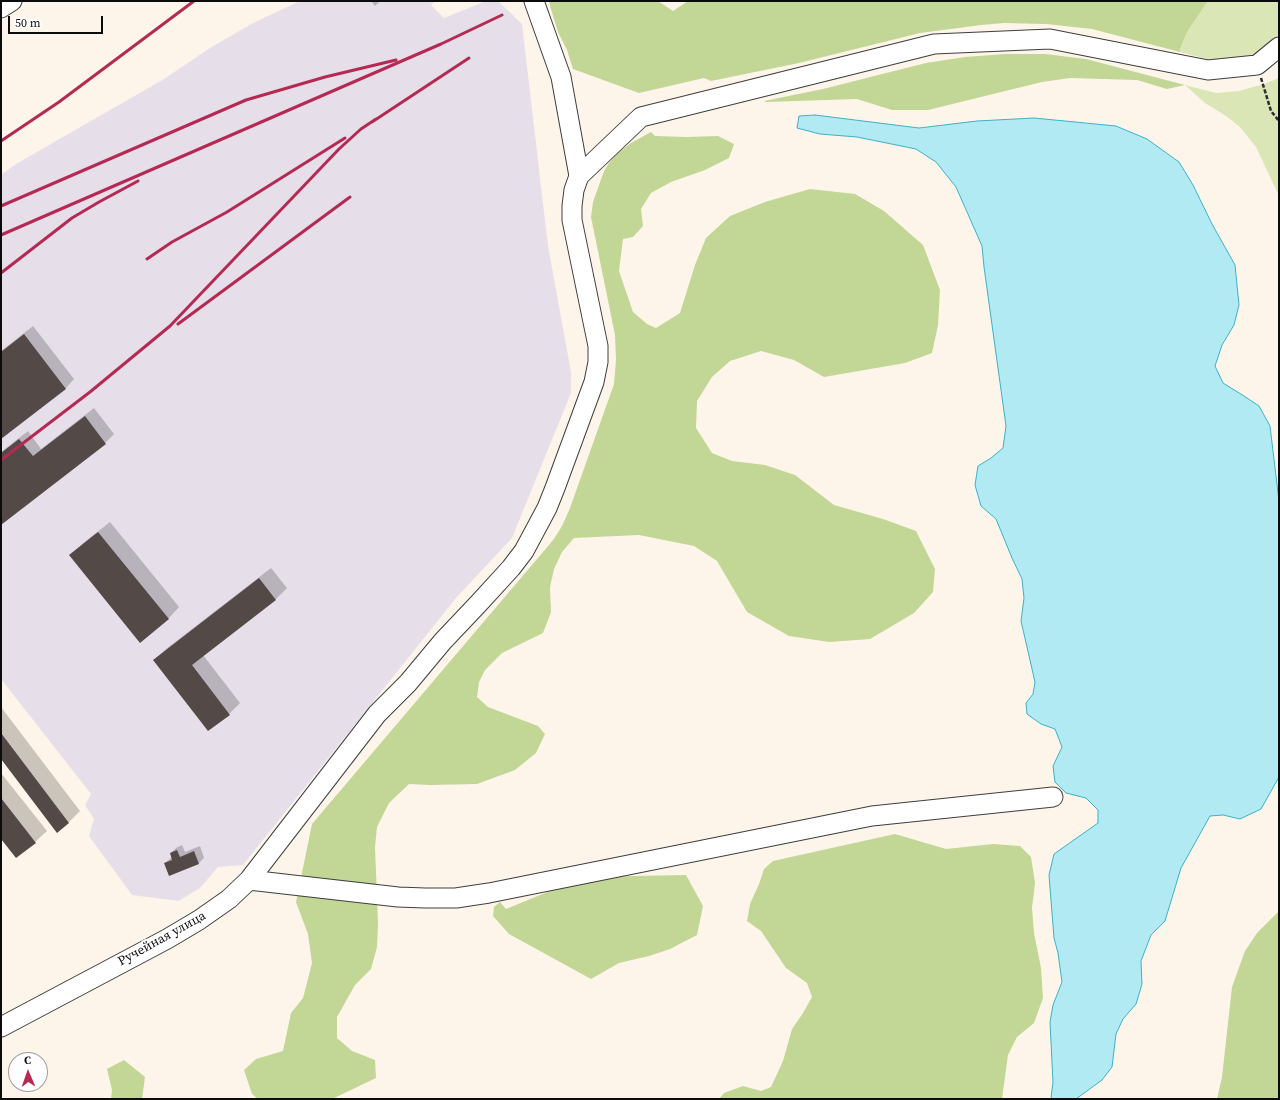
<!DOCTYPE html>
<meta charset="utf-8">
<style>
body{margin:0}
#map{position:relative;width:1280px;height:1100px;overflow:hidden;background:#fef5ea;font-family:"Source Serif 4",serif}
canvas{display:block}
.frame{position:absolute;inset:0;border:2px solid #0b0b0b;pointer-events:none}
.north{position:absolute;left:8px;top:1052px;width:40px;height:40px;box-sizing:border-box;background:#fff;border:1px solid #9d9d9d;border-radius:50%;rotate:358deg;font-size:11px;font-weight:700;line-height:16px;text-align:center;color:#0b0b0b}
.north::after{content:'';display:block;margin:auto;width:14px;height:18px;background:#b42a52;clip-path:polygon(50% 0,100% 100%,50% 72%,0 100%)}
.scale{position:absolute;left:8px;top:16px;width:95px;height:18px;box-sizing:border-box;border:2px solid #0b0b0b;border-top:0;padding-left:5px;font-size:12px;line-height:14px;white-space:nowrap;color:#0b0b0b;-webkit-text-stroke:3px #fff;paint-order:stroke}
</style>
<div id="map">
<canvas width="1280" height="1100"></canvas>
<div class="frame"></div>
<div class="north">С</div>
<div class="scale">50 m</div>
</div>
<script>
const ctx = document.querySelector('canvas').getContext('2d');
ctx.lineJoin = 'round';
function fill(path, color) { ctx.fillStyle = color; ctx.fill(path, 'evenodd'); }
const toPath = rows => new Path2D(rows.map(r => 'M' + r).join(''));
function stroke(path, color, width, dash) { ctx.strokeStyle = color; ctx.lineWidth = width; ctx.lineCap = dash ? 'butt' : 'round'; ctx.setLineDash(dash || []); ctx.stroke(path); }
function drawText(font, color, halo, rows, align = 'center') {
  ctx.font = font + ' "Source Serif 4",serif'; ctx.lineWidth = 4; ctx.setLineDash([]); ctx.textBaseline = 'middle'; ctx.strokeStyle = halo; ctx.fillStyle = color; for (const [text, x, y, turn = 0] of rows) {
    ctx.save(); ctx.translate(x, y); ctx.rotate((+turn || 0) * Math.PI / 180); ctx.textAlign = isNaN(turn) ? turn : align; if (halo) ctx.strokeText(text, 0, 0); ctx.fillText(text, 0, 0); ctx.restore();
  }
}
fill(toPath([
 [300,1,435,1,431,5,444,18,486,1,498,1,522,24,548,246,571,372,571,393,512,538,456,598,243,865,218,867,200,888,179,901,132,895,89,836,94,819,85,805,91,794,1,679,1,175,16,164,164,79,210,48,253,23]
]), '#e6dfea');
fill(toPath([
 [1208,1,1279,1,1279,42,1254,55,1234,61,1219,62,1180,52,1180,51,1187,32],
 [1279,78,1279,196,1256,147,1240,127,1226,116,1205,103,1185,85,1216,93,1239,91,1264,84]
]), '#dae6b6');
fill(toPath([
 [549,1,658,1,673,11,688,1,1208,1,1187,32,1180,50,1180,52,1092,29,1046,24,1004,23,981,25,920,33,799,63,711,81,704,78,639,93,573,69,567,50,558,32,550,6],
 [1005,54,1045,54,1086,59,1185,85,1167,89,1137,80,1070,78,1042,82,928,110,892,110,857,99,766,102,764,101,823,89,926,63,965,57],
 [651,132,655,136,687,137,718,136,734,144,729,158,705,170,671,182,651,193,641,209,643,226,633,237,623,239,619,271,633,312,647,324,656,328,680,313,695,265,706,238,730,216,765,202,810,189,855,194,884,211,923,245,940,290,938,325,932,353,905,363,824,377,794,360,761,351,730,361,712,377,697,401,696,428,712,453,732,461,765,465,795,475,834,505,883,519,916,531,935,569,933,592,914,613,870,639,829,642,789,636,747,612,717,561,694,546,639,535,574,538,562,552,554,569,550,587,551,612,543,633,502,653,485,670,479,682,477,697,488,707,538,726,545,734,536,753,515,770,477,784,430,785,409,784,389,803,377,827,375,847,378,924,377,947,371,969,355,985,337,1017,337,1038,352,1051,375,1060,376,1078,332,1099,258,1099,252,1094,244,1070,256,1059,283,1051,291,1013,303,998,312,963,308,934,296,902,312,824,554,539,562,526,570,508,614,384,616,360,615,335,591,217,593,202,604,171,609,163,618,153,631,143],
 [895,834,946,849,993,844,1020,846,1031,857,1035,883,1032,908,1034,933,1041,968,1043,998,1034,1023,1017,1037,1008,1055,1002,1099,719,1099,724,1093,743,1086,761,1091,771,1087,783,1061,792,1029,803,1013,812,997,807,983,786,968,761,931,747,921,750,904,759,884,764,869,773,861],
 [686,875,703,906,697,935,670,949,649,956,619,963,591,979,509,934,493,916,494,907,500,902,506,909,584,877],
 [1279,911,1279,1099,1217,1099,1222,1077,1232,987,1245,951,1257,933],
 [124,1060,145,1077,142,1099,111,1099,112,1090,107,1069]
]), '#c2d696');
const water = toPath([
 [815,115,919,128,977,121,1034,118,1116,126,1147,139,1179,162,1193,185,1212,224,1235,265,1239,305,1234,325,1222,345,1215,366,1223,383,1244,396,1259,406,1270,426,1279,501,1279,777,1261,809,1240,819,1223,815,1210,816,1181,868,1165,921,1151,935,1141,961,1142,984,1136,1004,1123,1019,1116,1034,1112,1067,1102,1080,1076,1099,1053,1099,1051,1097,1053,1083,1050,1022,1053,1005,1062,982,1058,953,1054,938,1049,875,1054,854,1098,823,1098,810,1086,798,1066,793,1055,782,1053,766,1062,747,1055,729,1041,724,1027,714,1026,703,1033,694,1035,682,1021,621,1024,598,1022,579,1012,558,996,519,981,506,975,485,978,466,991,458,1003,448,1006,426,984,267,982,246,956,187,936,162,916,149,857,137,820,134,797,128,799,116,815,115]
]);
fill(water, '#b1eaf3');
stroke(water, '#3cb0c6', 1);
fill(toPath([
 [371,1,380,1,375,6],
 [33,326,74,379,66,388,1,438,1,351],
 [94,408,114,434,105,443,1,523,1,452,28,431,41,449],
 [110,522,179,607,168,619,71,556,82,544],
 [271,568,287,588,276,599,203,655,240,703,229,714,155,660,166,649],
 [1,707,80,811,69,822,57,831,1,757],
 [1,773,47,831,35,842,17,857,1,837],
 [182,845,185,852,200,846,204,858,199,863,170,875,165,863,172,857,171,853,176,848]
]), '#0003');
fill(toPath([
 [24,334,66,389,1,439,1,352],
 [85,416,106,444,1,525,1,453,19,439,33,456],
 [98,532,169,619,140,643,69,555],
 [259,578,276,600,192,665,230,715,208,731,153,660],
 [1,733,69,823,57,833,1,759],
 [1,798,36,843,16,858,1,839],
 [177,850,180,857,194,851,199,864,169,876,164,863,172,860,170,853]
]), '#534a48');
const minor = toPath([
 [534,1,561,77,579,176],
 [1,8,12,1],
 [249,880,398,897,425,898,456,898,489,893,872,816,1053,797],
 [1,1027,167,939,199,920,229,899,249,880,377,714,408,683,443,641,479,603,511,568,524,551,547,508,555,488,594,382,598,362,598,346,572,220,572,206,574,190,579,176,641,117,934,44,1050,39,1208,70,1257,65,1279,47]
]);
stroke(minor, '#3e3e3e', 21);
stroke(toPath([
 [1261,78,1271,111,1279,121]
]), '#2d2d2d', 2.5, [4, 2]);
stroke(minor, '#fff', 19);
stroke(toPath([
 [372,122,469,58],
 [1,141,59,102,194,1],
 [1,206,246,100,325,77,396,60],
 [1,235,441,44,502,15],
 [147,259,172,242,227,212,345,138],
 [1,273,72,218,99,202,138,181],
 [178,324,350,197],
 [1,460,90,392,170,326,339,149,361,129,376,119]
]), '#b42a52', 3);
drawText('13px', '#0b0b0b', '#fff', [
 ["Ручейная улица",162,939,-29]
]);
</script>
